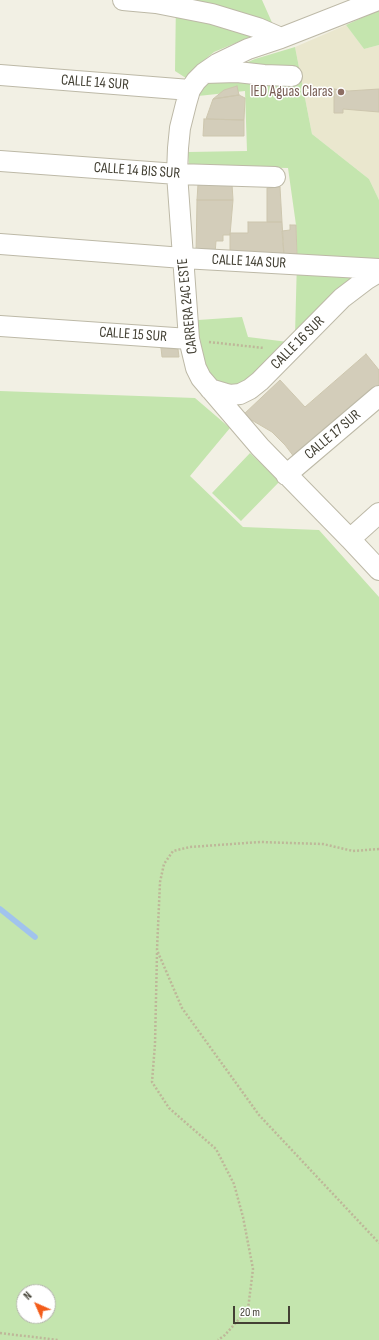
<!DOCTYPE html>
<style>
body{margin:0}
#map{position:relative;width:379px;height:1340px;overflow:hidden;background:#f2f0e4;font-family:"Sofia Sans Condensed",sans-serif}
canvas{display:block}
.north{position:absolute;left:16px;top:1284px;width:40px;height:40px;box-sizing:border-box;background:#fff;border:1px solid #b4b3ae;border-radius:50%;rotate:315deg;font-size:11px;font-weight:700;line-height:16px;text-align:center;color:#434034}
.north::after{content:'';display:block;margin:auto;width:14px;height:18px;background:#f35c19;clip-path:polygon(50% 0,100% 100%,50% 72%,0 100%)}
.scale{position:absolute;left:233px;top:1306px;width:57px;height:18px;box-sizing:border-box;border:2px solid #434034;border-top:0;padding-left:5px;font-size:12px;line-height:14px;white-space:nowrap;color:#434034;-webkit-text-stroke:3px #fff;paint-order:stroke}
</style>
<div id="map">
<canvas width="379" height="1340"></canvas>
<div class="north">N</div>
<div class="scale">20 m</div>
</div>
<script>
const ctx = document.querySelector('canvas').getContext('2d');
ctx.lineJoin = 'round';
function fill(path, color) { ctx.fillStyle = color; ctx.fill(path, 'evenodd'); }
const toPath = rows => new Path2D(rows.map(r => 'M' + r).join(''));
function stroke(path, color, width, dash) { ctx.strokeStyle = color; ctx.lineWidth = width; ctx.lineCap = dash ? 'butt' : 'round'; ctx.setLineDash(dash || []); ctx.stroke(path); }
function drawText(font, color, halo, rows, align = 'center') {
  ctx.font = font + ' "Sofia Sans Condensed",sans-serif'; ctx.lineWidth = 3; ctx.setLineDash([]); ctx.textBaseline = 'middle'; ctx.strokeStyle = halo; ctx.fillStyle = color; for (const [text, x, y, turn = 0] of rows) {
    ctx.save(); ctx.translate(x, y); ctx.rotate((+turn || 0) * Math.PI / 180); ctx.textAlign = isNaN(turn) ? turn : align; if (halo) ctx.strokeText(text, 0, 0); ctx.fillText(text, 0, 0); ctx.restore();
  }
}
fill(toPath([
 [346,25,364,49,379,45,379,200,369,179,312,134,295,47]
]), '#eae7ce');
fill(toPath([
 [176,0,262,0,274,27,214,52,198,65,189,80,175,71],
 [379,10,379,45,364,49,346,25],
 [295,47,312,134,369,179,379,200,379,259,372,263,295,335,297,260,296,225,288,168,189,166,188,152,247,151,245,91,198,96,204,82,219,74,255,59],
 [242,317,248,337,288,342,245,385,218,384,206,372,201,357,198,320],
 [0,391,195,398,230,428,190,476,243,527,319,530,379,597,379,1340,0,1340],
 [24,1292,48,1292,48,1316,24,1316],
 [250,453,280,481,241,521,212,493]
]), '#c4e5ae');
stroke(toPath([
 [0,909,35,937]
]), '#a1c3ed', 5.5);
const building = toPath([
 [237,86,239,95,213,99,224,90,237,86],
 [334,89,348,91,379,89,379,112,343,109,343,113,334,113,334,89],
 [239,95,245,98,244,120,206,119,213,99,239,95],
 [204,119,244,120,244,136,203,136,204,119],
 [198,184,232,184,233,200,197,200,198,184],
 [280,187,282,222,267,222,267,188,280,187],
 [197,200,233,200,230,235,223,235,223,241,216,241,215,254,196,254,197,200],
 [248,222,282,222,284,256,230,255,230,233,248,233,248,222],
 [290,225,296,225,297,256,284,256,282,231,290,230,290,225],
 [161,348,178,349,179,357,162,357,161,348],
 [366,354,379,370,379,387,298,462,285,445,272,432,243,415,280,380,305,407,366,354]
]);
fill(building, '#d3cdba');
stroke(building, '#cdc6ae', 1);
const minor = toPath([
 [123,0,156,3,212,14,258,28,281,38],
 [378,0,281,38,248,49,217,64,204,73,196,81,190,90,186,104,180,128,178,148,177,174,189,339,196,368,201,378,260,447,350,539,379,570],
 [204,73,237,72,264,75,292,76],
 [0,75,190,90],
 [0,161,177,174,275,177],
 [0,244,183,258,379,269],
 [0,326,189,339],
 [210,389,230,395,240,394,250,389,260,381,342,298,367,279,379,272],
 [286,475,379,396],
 [350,539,379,513]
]);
stroke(minor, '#bdb9a7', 22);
stroke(toPath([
 [209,342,264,348],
 [379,849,353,851,323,844,260,842,190,847,173,851,164,864,160,882,157,950,182,1008,259,1115,379,1243],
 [157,953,155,1044,152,1082,169,1108,216,1149,234,1184,243,1217,253,1269,248,1309,225,1335,218,1340],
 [0,1333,58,1340]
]), '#beb799', 2.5, [2, 2]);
stroke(minor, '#fff', 20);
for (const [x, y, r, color] of [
 [341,92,4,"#8d6e63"]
]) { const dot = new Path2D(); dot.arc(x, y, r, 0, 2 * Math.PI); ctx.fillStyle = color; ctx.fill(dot); stroke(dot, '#fff', 1.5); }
drawText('15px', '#434034', '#fff', [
 ["CALLE 14 SUR",95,83,4],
 ["CALLE 14 BIS SUR",137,171,4],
 ["CALLE 14A SUR",249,262,3],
 ["CARRERA 24C ESTE",188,306,-96],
 ["CALLE 15 SUR",133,335,4],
 ["CALLE 16 SUR",298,343,-45],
 ["CALLE 17 SUR",333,435,-40]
]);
drawText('15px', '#785e54', '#fff', [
 ["IED Aguas Claras",333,92]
], 'right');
</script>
